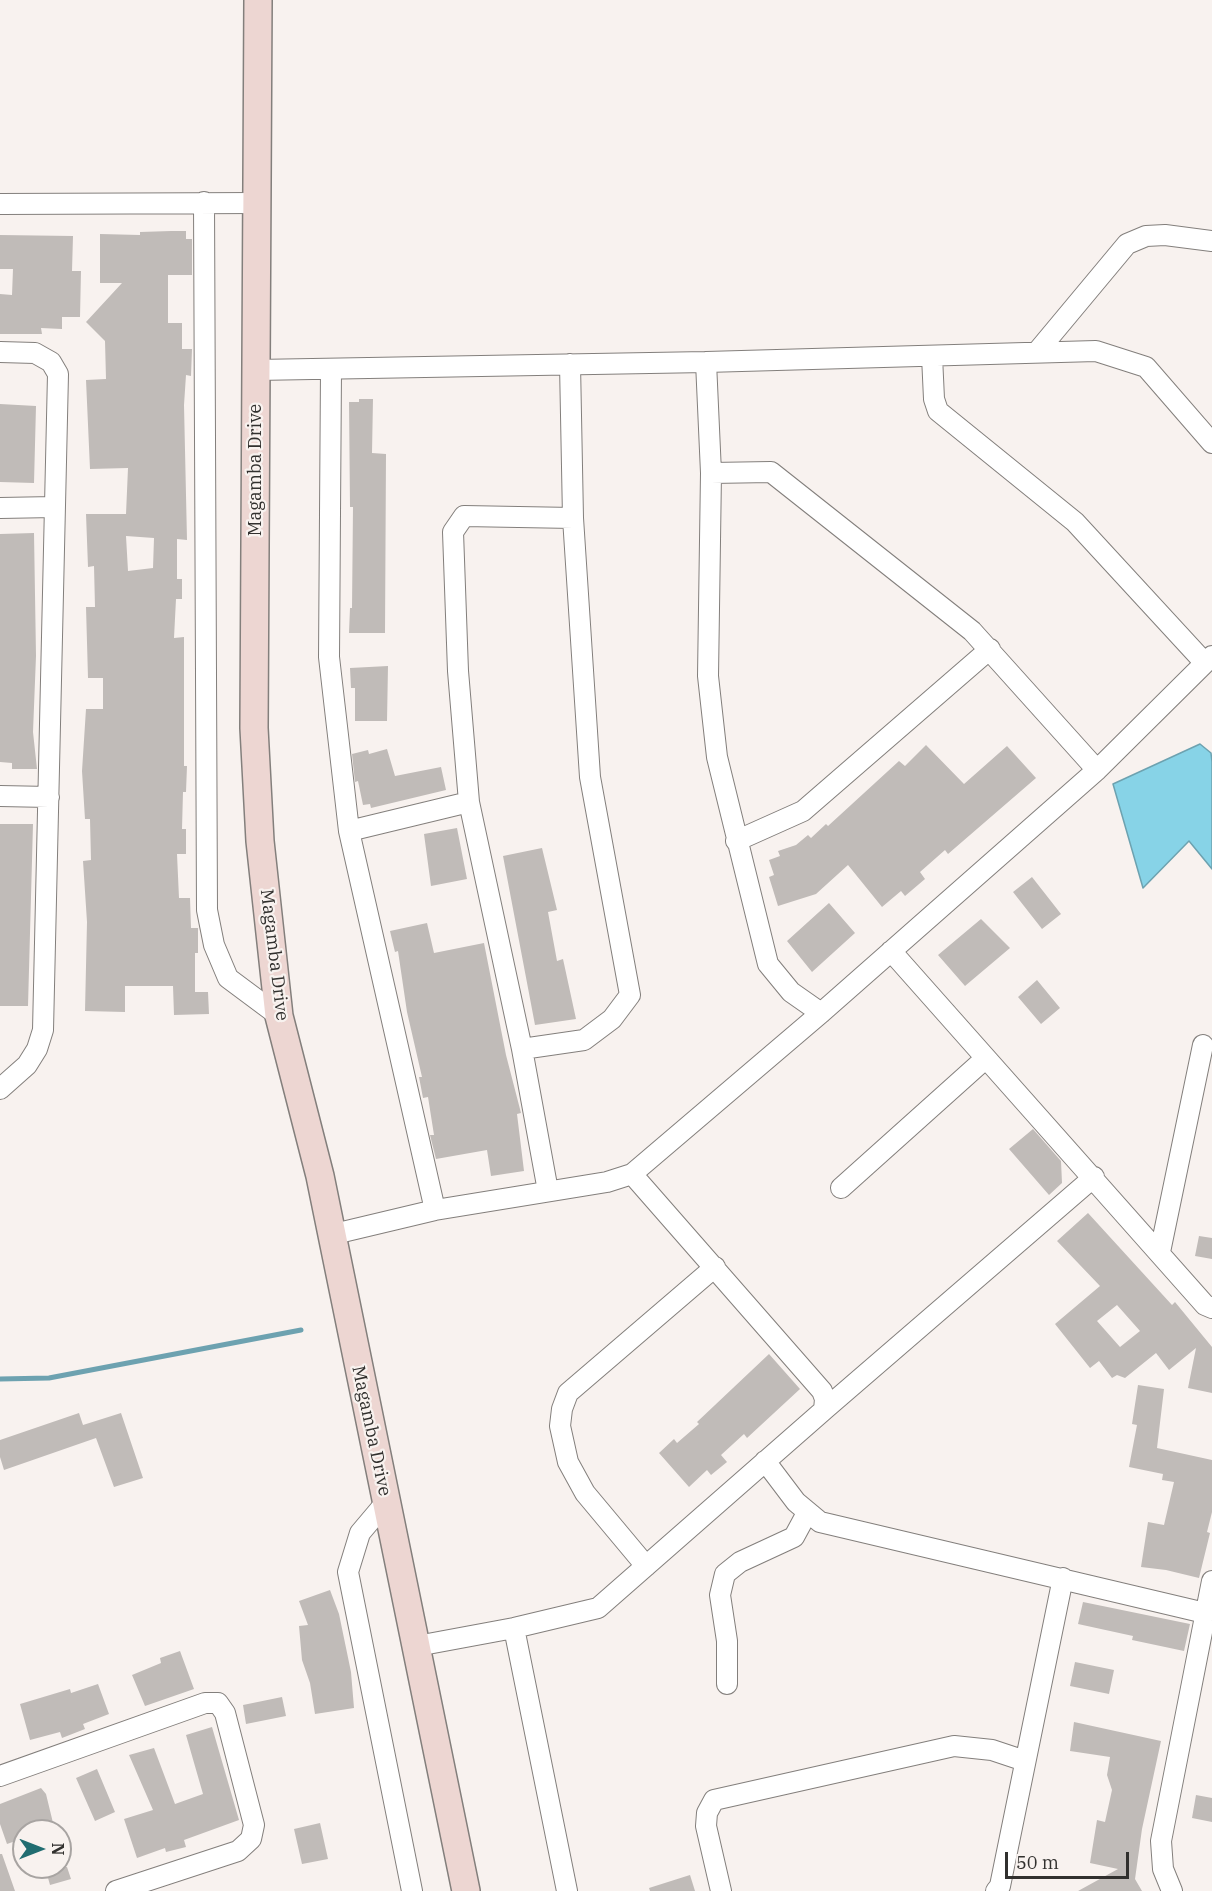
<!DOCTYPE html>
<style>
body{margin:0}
#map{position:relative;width:1212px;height:1891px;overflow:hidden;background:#f8f2ef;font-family:"IBM Plex Serif",serif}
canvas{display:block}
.north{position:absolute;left:12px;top:1819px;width:60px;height:60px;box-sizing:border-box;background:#f8f2ef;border:2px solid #a8a4a2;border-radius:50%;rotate:90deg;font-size:16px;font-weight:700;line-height:24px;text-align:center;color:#31302e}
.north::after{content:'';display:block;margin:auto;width:21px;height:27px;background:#216d71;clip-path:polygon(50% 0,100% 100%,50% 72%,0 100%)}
.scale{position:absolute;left:1005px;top:1852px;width:124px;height:27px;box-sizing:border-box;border:3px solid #31302e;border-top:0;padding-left:8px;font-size:18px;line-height:21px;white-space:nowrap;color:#31302e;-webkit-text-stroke:4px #f8f2ef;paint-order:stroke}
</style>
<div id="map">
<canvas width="1212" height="1891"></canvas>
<div class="north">N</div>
<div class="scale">50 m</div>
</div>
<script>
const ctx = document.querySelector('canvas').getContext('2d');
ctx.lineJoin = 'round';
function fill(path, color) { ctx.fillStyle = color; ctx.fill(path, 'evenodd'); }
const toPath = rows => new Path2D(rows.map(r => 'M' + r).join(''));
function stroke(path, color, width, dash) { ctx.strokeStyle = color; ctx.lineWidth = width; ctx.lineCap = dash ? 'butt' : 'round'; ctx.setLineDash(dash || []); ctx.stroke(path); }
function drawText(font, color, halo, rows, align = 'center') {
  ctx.font = font + ' "IBM Plex Serif",serif'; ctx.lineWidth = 4.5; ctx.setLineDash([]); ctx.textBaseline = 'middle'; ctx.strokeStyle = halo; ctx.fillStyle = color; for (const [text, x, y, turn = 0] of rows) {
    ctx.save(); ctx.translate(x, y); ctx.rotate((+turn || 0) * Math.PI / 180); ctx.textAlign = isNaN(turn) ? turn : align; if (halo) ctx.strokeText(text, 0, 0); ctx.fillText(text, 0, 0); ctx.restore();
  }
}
const water = toPath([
 [1200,744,1211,753,1212,762,1212,869,1189,841,1143,888,1113,784,1200,744]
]);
fill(water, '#87d3e7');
stroke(water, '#6da2b0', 1.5);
stroke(toPath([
 [0,1379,49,1378,301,1330]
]), '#6da2b0', 5);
fill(toPath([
 [171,231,186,231,186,239,192,239,192,275,168,275,168,323,182,323,182,349,192,349,191,376,186,375,184,405,187,540,177,539,177,579,182,579,182,599,176,599,174,638,184,637,184,766,187,766,186,792,183,792,182,829,186,829,186,854,177,854,179,898,190,898,191,928,198,928,198,953,195,953,195,992,208,992,209,1014,174,1015,173,986,125,986,125,1012,85,1011,87,922,83,861,91,860,90,819,85,819,82,771,86,709,103,709,103,678,88,678,86,607,95,607,94,566,88,567,86,514,126,514,128,468,90,469,86,380,106,379,105,341,86,322,122,283,100,283,100,234,140,235,140,232],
 [126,536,154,538,153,568,128,571],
 [0,235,73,236,72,271,81,271,80,317,62,317,62,329,41,328,42,334,0,334,0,294,12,295,13,269,0,269],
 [359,399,373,399,372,453,386,454,385,633,349,633,350,608,352,608,353,507,350,507,349,402,359,402],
 [0,404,36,406,34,483,0,482],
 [34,533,36,656,33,732,37,769,12,769,12,763,0,762,0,534],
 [388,666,387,721,355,721,355,688,351,688,350,668],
 [926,745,964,784,1007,746,1036,778,948,854,945,850,920,872,925,879,905,896,901,891,882,907,848,865,816,894,778,906,769,877,774,875,769,860,780,856,778,851,796,845,808,835,811,838,826,824,828,826,899,761,905,766],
 [387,749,395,776,441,767,446,790,371,808,370,804,363,805,358,781,355,782,352,754,368,750,369,754],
 [0,824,33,824,28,1006,0,1006],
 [457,828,467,879,431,886,424,834],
 [542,848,557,910,548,912,557,961,563,959,576,1019,535,1025,503,856],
 [1032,877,1061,914,1042,929,1013,892],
 [829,903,855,933,812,972,787,941],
 [981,919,1010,948,965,986,938,955],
 [427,923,434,953,484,943,506,1055,521,1113,517,1114,524,1171,491,1176,487,1150,436,1159,430,1135,434,1135,428,1097,423,1098,419,1077,422,1077,407,1012,398,951,395,952,390,931],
 [1037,980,1060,1008,1041,1024,1018,997],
 [1033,1129,1061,1161,1062,1183,1049,1195,1009,1149],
 [1088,1213,1172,1305,1175,1302,1212,1347,1212,1393,1188,1388,1196,1348,1169,1370,1156,1353,1125,1378,1117,1375,1112,1378,1099,1361,1090,1368,1055,1324,1100,1286,1057,1241],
 [1117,1305,1140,1331,1120,1347,1097,1321],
 [1199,1236,1212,1238,1212,1259,1195,1256],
 [769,1354,800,1389,747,1438,744,1434,721,1455,727,1462,711,1475,707,1470,689,1487,659,1453,674,1439,677,1443,699,1424,697,1422],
 [1138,1385,1164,1389,1157,1448,1212,1460,1212,1512,1207,1532,1210,1533,1199,1578,1166,1570,1141,1567,1148,1522,1164,1525,1174,1482,1162,1480,1163,1474,1129,1467,1137,1425,1132,1424],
 [79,1413,83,1425,121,1413,143,1478,114,1487,96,1438,4,1470,0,1457,0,1440],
 [330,1590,339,1614,351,1672,354,1708,315,1714,310,1683,302,1660,299,1626,308,1625,299,1601],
 [1083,1602,1190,1624,1184,1651,1132,1640,1133,1636,1078,1624],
 [180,1651,194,1689,145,1706,132,1675,161,1663,160,1658],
 [1075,1662,1114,1670,1109,1694,1070,1686],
 [98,1684,109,1714,83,1724,85,1729,62,1738,60,1732,30,1740,20,1704,70,1689,71,1693],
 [282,1697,286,1716,246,1724,243,1705],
 [1074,1722,1161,1741,1142,1829,1135,1879,1142,1891,1078,1891,1118,1869,1090,1863,1097,1820,1105,1822,1112,1790,1107,1775,1110,1757,1070,1751],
 [212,1727,239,1820,184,1840,186,1847,166,1852,165,1848,137,1858,124,1819,153,1810,129,1755,154,1748,175,1804,203,1794,186,1735],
 [97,1769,115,1812,95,1821,76,1778],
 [41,1788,46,1794,54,1827,43,1831,24,1831,24,1838,7,1844,0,1824,0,1804],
 [1196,1795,1212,1798,1212,1822,1192,1818],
 [320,1823,328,1859,302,1864,294,1829],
 [0,1854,2,1854,15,1891,0,1891],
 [45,1867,67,1867,71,1879,50,1885],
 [690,1875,695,1891,650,1891,649,1888]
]), '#c0bbb8');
const street = toPath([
 [204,202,207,910,214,945,228,978,279,1016],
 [0,204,259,203],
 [0,352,35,353,51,362,58,374,43,1030,37,1049,27,1065,0,1089],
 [1037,352,1127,244,1146,236,1165,235,1212,241],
 [932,356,934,399,938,411,1075,522,1204,662],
 [706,362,711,473,708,676,717,757,768,964,791,992,821,1013],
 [256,370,706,362,1096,351,1146,367,1212,443],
 [331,370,329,657,349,831],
 [711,473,771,472,972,631,1097,770],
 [0,508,54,507],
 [0,796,49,797],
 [736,841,803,811,990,649],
 [891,951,1205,1305,1212,1308],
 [522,1049,469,802,458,671,453,532,464,516,573,518],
 [841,1188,986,1058],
 [548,1191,522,1049,584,1040,612,1019,630,995,590,777,573,518,570,364],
 [435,1210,349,831,469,802],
 [330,1235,435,1210,607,1182,632,1174,821,1013,1097,770,1212,656],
 [1160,1252,1203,1045],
 [824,1410,1094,1177],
 [765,1461,796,1502,820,1522,1205,1613],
 [387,1501,360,1533,348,1572,412,1891],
 [646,1566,585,1493,568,1462,560,1426,562,1409,568,1393,715,1267],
 [514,1628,567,1891],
 [417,1646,514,1628,598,1608,824,1410,825,1399,822,1391,632,1174],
 [727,1684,727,1641,720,1595,725,1574,740,1562,794,1537,807,1513],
 [0,1776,205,1703,218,1703,225,1713,254,1825,251,1839,238,1851,116,1891],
 [721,1891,706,1826,707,1813,714,1800,954,1746,992,1750,1025,1761],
 [996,1891,1000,1886,1063,1578],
 [1172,1891,1163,1869,1161,1841,1212,1581]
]);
const secondary = toPath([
 [258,0,254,728,260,841,279,1016,320,1176,466,1891]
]);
stroke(street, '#837f7c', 22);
stroke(secondary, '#837f7c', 30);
stroke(street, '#fff', 20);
stroke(secondary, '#edd6d2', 27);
drawText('18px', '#31302e', '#f8f2ef', [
 ["Magamba Drive",256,470,-90],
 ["Magamba Drive",274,955,83],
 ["Magamba Drive",371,1431,78]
]);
</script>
